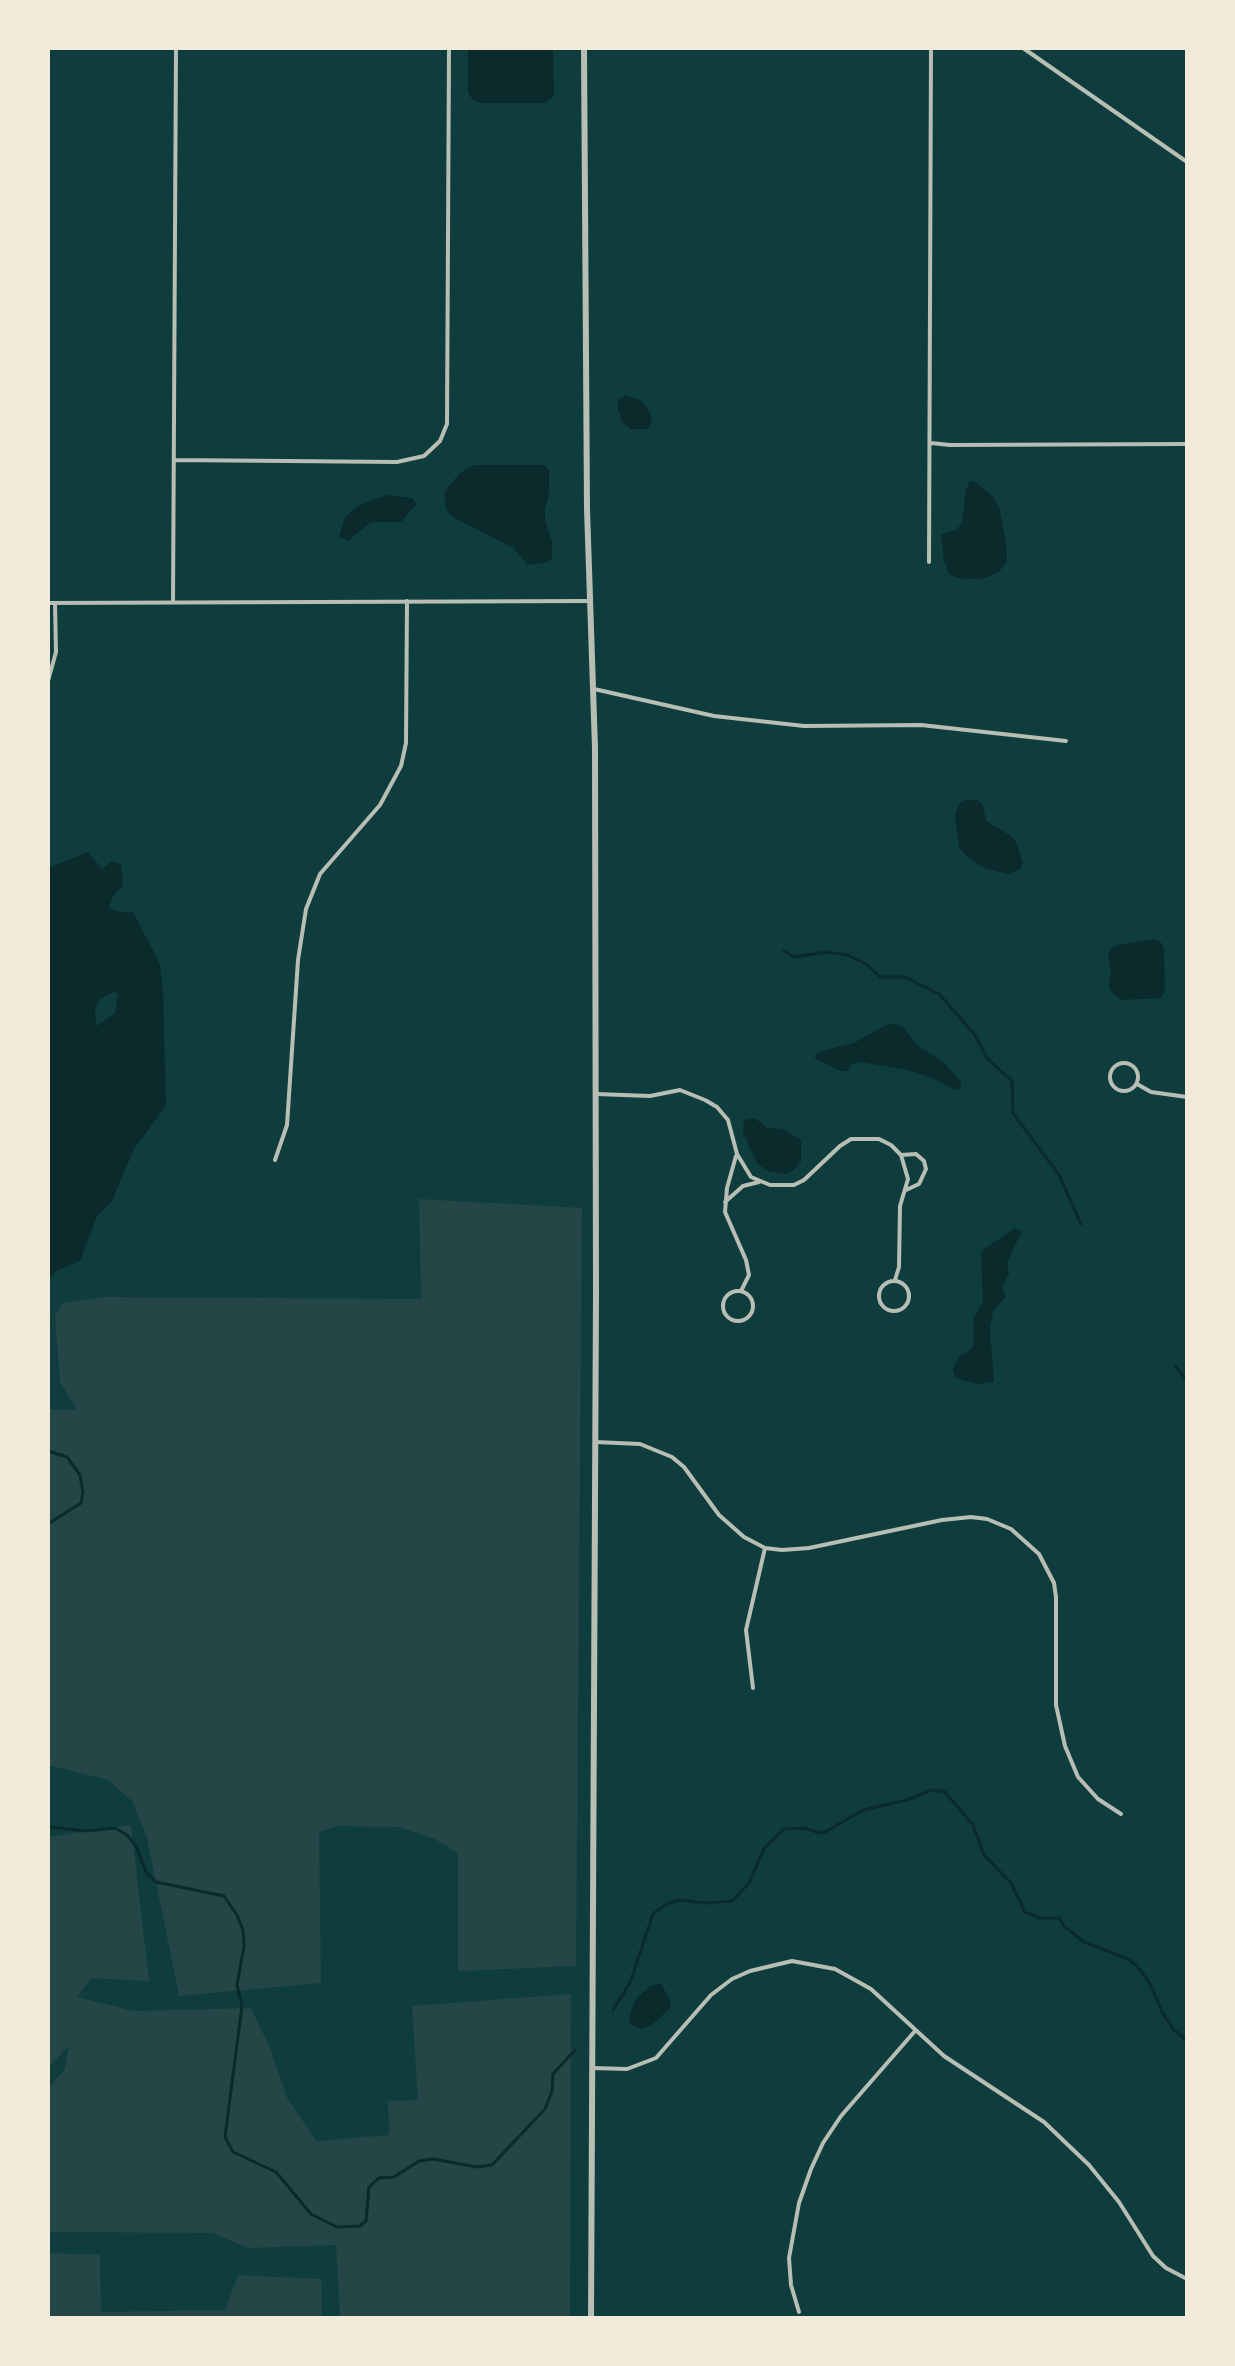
<!DOCTYPE html>
<style>
body{margin:0}
#map{position:relative;width:1235px;height:2366px;overflow:hidden;background:#0f3d3e;font-family:"Work Sans",sans-serif}
canvas{display:block}
.frame{position:absolute;inset:0;border:50px solid #f1e9da;pointer-events:none}
</style>
<div id="map">
<canvas width="1235" height="2366"></canvas>
<div class="frame"></div>
</div>
<script>
const ctx = document.querySelector('canvas').getContext('2d');
ctx.lineJoin = 'round';
function fill(path, color) { ctx.fillStyle = color; ctx.fill(path, 'evenodd'); }
const toPath = rows => new Path2D(rows.map(r => 'M' + r).join(''));
function stroke(path, color, width, dash) { ctx.strokeStyle = color; ctx.lineWidth = width; ctx.lineCap = dash ? 'butt' : 'round'; ctx.setLineDash(dash || []); ctx.stroke(path); }
fill(toPath([
 [419,1199,582,1208,576,1966,458,1971,458,1853,435,1839,398,1827,337,1826,319,1832,321,1983,179,1996,147,1838,133,1802,108,1780,48,1765,48,1409,77,1410,60,1382,55,1316,63,1303,104,1297,421,1299],
 [131,1825,149,1981,91,1978,77,1997,134,2011,251,2008,270,2048,288,2100,317,2141,389,2135,388,2101,418,2100,412,2006,571,1994,570,2318,340,2318,336,2245,248,2248,213,2233,48,2232,48,2088,65,2069,68,2047,48,2068,48,1837],
 [48,2253,100,2255,101,2312,225,2310,238,2275,321,2279,322,2318,48,2318]
]), '#244646');
fill(toPath([
 [468,48,553,48,554,96,545,103,478,103,472,99,468,92],
 [626,395,640,400,648,409,652,419,648,429,631,429,623,423,618,410,618,400],
 [474,465,544,465,549,470,549,494,545,509,545,520,552,541,552,558,548,562,528,565,513,548,451,516,446,509,444,492,459,474],
 [970,481,977,483,993,497,999,507,1007,547,1007,561,999,572,986,578,973,579,957,578,949,574,944,561,941,534,956,530,962,523,966,490],
 [386,495,412,498,417,504,401,522,371,522,348,541,339,537,345,517,356,507],
 [965,800,978,800,983,805,986,821,1011,836,1016,842,1023,863,1020,869,1008,874,984,868,966,856,959,847,955,817,958,805],
 [88,852,102,869,112,861,121,864,123,885,113,896,109,908,120,912,133,912,160,964,163,990,166,1106,134,1149,112,1201,97,1216,80,1261,56,1271,48,1280,48,868],
 [114,991,118,995,115,1013,96,1026,95,1010,99,1000],
 [1153,939,1160,941,1164,949,1165,991,1161,998,1122,1000,1114,995,1109,987,1111,972,1108,955,1110,949,1117,945],
 [894,1024,903,1027,916,1044,945,1064,961,1082,961,1088,955,1090,935,1079,909,1070,860,1062,852,1064,847,1071,841,1071,817,1060,814,1056,818,1052,854,1043,886,1025],
 [755,1118,767,1128,783,1129,801,1140,801,1162,793,1171,785,1174,767,1171,757,1163,743,1133,744,1120],
 [1015,1228,1022,1231,1007,1262,1009,1274,1002,1287,1006,1296,993,1312,990,1329,994,1382,978,1384,961,1380,955,1377,953,1369,959,1357,973,1347,974,1317,983,1302,981,1254,983,1250],
 [661,1983,671,2003,669,2009,653,2024,642,2029,629,2024,631,2011,636,1999,650,1986]
]), '#0a2a2b');
stroke(toPath([
 [784,951,794,957,827,952,848,955,866,964,880,977,905,977,939,994,975,1035,987,1058,1012,1081,1013,1113,1059,1175,1081,1224],
 [1175,1366,1187,1380],
 [48,1451,67,1457,80,1475,83,1493,81,1503,48,1524],
 [48,1827,88,1831,115,1828,127,1835,136,1846,146,1872,156,1882,224,1896,237,1915,243,1930,244,1946,237,1985,242,2006,225,2137,233,2152,276,2172,311,2214,337,2227,360,2226,366,2221,369,2187,379,2178,394,2177,419,2161,433,2159,477,2167,492,2165,545,2109,552,2091,553,2074,575,2050],
 [613,2010,630,1983,653,1914,665,1905,678,1900,706,1903,732,1901,749,1883,764,1849,784,1829,804,1828,820,1833,827,1831,863,1810,907,1800,932,1790,945,1792,973,1825,984,1855,1011,1883,1025,1912,1040,1918,1059,1918,1064,1926,1084,1942,1128,1959,1137,1966,1150,1984,1162,2012,1174,2030,1187,2041]
]), '#0a2a2b', 3);
stroke(toPath([
 [1023,48,1187,162],
 [931,443,950,445,1187,444],
 [174,460,397,462,424,456,440,441,447,424,449,48],
 [929,562,931,48],
 [173,602,176,48],
 [48,603,590,601],
 [48,681,56,652,55,603],
 [594,689,714,716,804,726,921,725,1066,741],
 '1110 1077a14 14 0 1 1 28 0a14 14 0 1 1-28 0Z',
 [1137,1084,1151,1092,1187,1097],
 [596,1094,650,1096,680,1090,705,1100,717,1107,728,1120,737,1154,751,1177,770,1185,794,1185,804,1180,840,1146,851,1139,879,1139,891,1145,901,1155,908,1179,900,1206,899,1267,895,1280],
 [901,1155,916,1154,924,1161,926,1169,919,1184,906,1190],
 [736,1156,727,1188,725,1212,746,1260,749,1275,741,1291],
 [275,1160,287,1125,298,960,306,909,320,874,380,805,401,766,406,743,407,601],
 [725,1202,743,1186,759,1182],
 '879 1296a15 15 0 1 1 30 0a15 15 0 1 1-30 0Z',
 '723 1306a15 15 0 1 1 30 0a15 15 0 1 1-30 0Z',
 [595,1442,640,1444,672,1457,684,1467,719,1515,744,1537,765,1548,782,1550,809,1548,942,1520,971,1517,987,1519,1011,1529,1039,1554,1054,1583,1056,1597,1056,1705,1065,1746,1078,1777,1098,1799,1121,1814],
 [753,1688,746,1630,765,1548],
 [592,2068,627,2069,656,2058,711,1995,732,1979,750,1971,792,1961,835,1969,871,1989,944,2056,1044,2122,1089,2165,1119,2202,1153,2256,1166,2268,1187,2279],
 [799,2312,791,2285,789,2258,799,2203,811,2169,823,2143,841,2116,915,2031]
]), '#b8beb3', 4);
stroke(toPath([
 [584,48,587,509,595,748,596,1293,591,2318]
]), '#b8beb3', 6);
</script>
